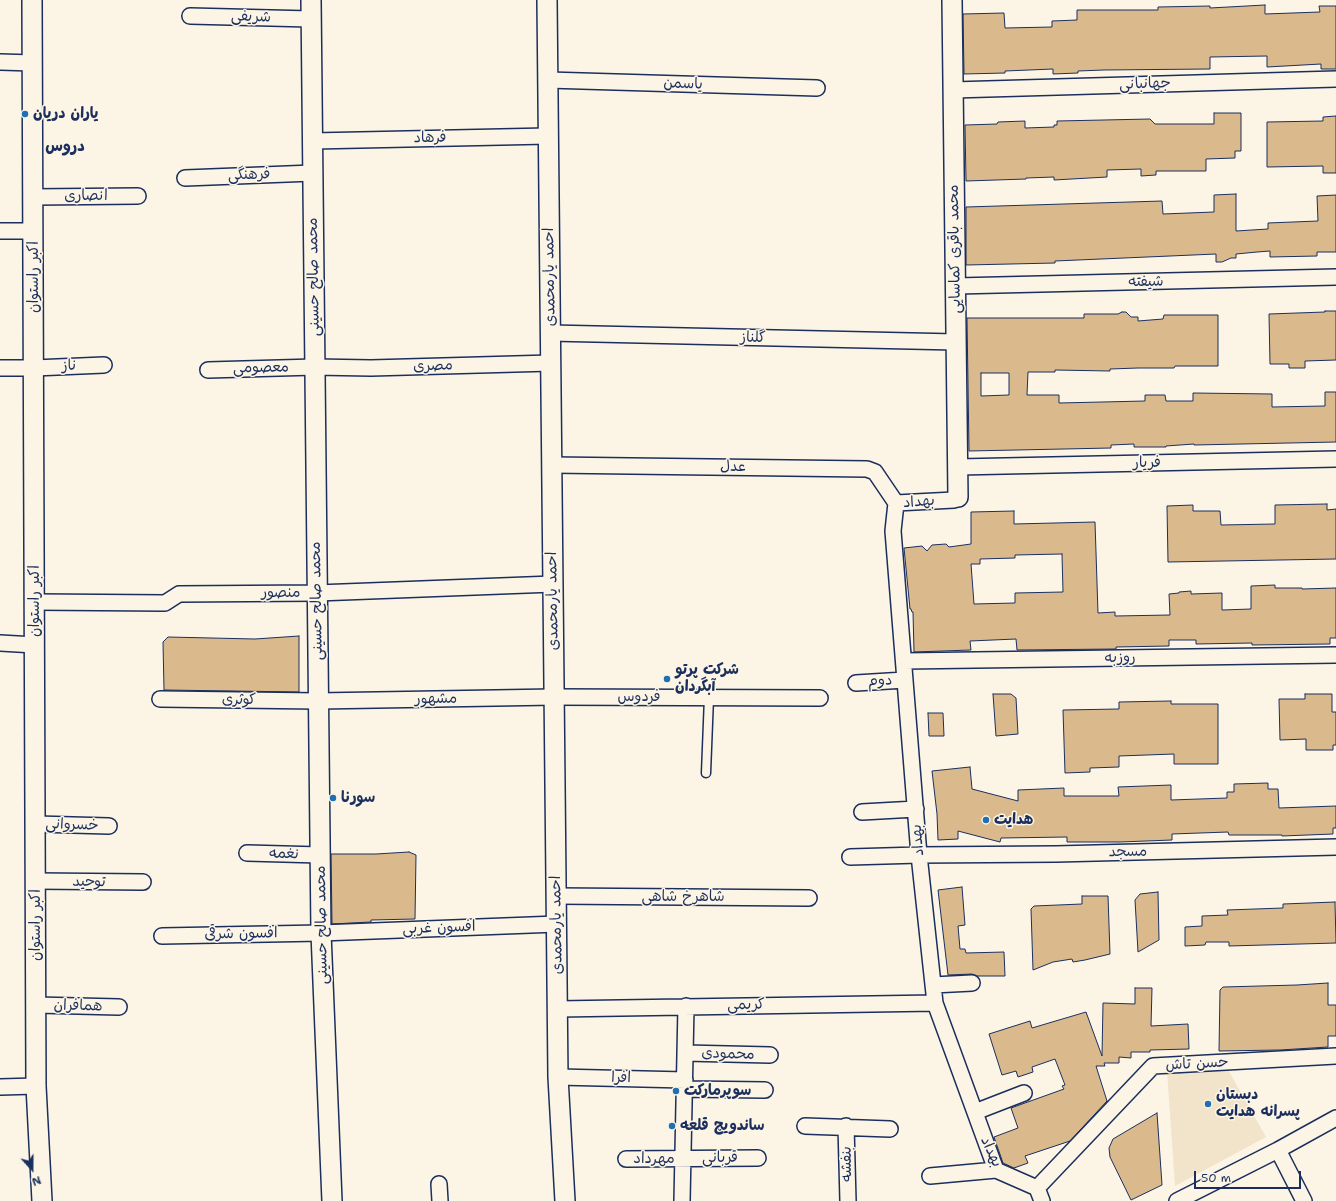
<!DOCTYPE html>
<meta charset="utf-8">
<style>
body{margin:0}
#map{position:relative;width:1336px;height:1201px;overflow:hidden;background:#fcf5e5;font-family:"Shantell Sans",sans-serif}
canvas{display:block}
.north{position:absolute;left:12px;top:1149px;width:40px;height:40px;-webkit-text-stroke:3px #fcf5e5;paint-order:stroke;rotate:159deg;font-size:11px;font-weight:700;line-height:16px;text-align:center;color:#1b2f5e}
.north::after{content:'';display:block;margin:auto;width:14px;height:18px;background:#1b2f5e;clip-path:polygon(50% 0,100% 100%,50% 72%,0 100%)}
.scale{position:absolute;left:1194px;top:1171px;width:107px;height:18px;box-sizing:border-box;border:2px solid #1b2f5e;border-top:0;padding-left:5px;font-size:12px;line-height:14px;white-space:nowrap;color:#1b2f5e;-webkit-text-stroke:3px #fcf5e5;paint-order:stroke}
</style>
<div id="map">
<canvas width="1336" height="1201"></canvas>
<div class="north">N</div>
<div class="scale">50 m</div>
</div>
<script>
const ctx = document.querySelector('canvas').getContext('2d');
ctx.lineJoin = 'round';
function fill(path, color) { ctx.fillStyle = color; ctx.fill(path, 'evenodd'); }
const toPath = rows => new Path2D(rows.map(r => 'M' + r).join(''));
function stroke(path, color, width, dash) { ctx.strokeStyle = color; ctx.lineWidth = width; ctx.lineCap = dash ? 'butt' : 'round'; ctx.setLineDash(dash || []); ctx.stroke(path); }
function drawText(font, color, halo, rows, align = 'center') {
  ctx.font = font + ' "Shantell Sans","Playpen Sans Arabic",sans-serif'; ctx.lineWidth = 3; ctx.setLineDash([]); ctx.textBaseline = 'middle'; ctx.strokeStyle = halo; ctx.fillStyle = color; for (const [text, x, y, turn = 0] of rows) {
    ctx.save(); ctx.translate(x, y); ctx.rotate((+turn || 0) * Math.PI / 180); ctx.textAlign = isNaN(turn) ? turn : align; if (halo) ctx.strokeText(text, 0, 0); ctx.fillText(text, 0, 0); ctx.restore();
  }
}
fill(toPath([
 [1227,1068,1266,1137,1175,1186,1167,1071]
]), '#f2e3cb');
const building = toPath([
 [1265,5,1265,14,1320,12,1319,6,1336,6,1336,69,1321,69,1321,64,1267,67,1267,56,1210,57,1210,69,1104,70,1078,71,1078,73,1053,74,1053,69,1005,71,1005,73,964,74,963,14,1004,13,1005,28,1052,27,1052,21,1077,20,1077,10,1158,10,1158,7,1210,6,1210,8,1265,5],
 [1214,113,1241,113,1241,151,1235,151,1235,158,1206,159,1206,171,1156,171,1156,175,1141,176,1141,169,1107,170,1107,177,1054,180,1054,177,1026,178,1026,179,966,181,965,125,997,124,998,122,1025,121,1025,128,1054,127,1054,125,1057,125,1057,121,1150,119,1155,124,1214,124,1214,113],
 [1336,116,1336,173,1323,173,1323,166,1267,167,1267,122,1323,121,1323,117,1336,116],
 [1236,194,1236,231,1268,229,1268,223,1318,221,1317,196,1336,195,1336,252,1317,252,1317,256,1270,257,1270,251,1257,252,1236,254,1236,258,1231,258,1222,262,1216,262,1216,254,1055,261,1055,263,966,265,966,207,1162,201,1163,214,1214,212,1214,195,1236,194],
 [1325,311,1336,311,1336,360,1305,361,1305,368,1289,368,1289,364,1270,364,1269,314,1325,312,1325,311],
 [1122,312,1126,312,1131,317,1138,317,1138,321,1163,319,1164,315,1218,315,1218,366,1175,366,1174,368,1138,368,1110,369,1110,371,1055,370,1055,372,1028,372,1027,395,1059,395,1059,403,1145,401,1145,395,1165,395,1166,401,1193,401,1193,393,1272,394,1272,407,1325,406,1325,392,1336,392,1336,442,1194,445,1194,444,1166,446,1166,447,1134,447,1134,444,1111,445,1111,448,969,451,967,318,1084,318,1084,314,1118,314,1122,312],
 [981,373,1009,373,1009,395,981,396,981,373],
 [1327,504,1327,510,1336,509,1336,559,1168,562,1167,506,1193,505,1193,511,1220,511,1221,525,1275,524,1275,505,1327,504],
 [1014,511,1014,524,1095,522,1098,613,1115,612,1115,616,1170,615,1169,594,1179,593,1179,592,1191,591,1191,594,1222,593,1222,610,1251,609,1251,586,1275,585,1275,588,1302,588,1302,589,1336,588,1336,638,1330,638,1330,644,1252,645,1252,643,1196,644,1196,640,1169,640,1169,646,1116,647,1116,649,1017,650,1016,639,970,641,971,650,914,652,913,612,912,612,911,609,910,609,904,548,922,546,927,551,932,545,946,544,949,547,971,544,971,512,1014,511],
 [1062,554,1063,592,1015,593,1015,603,974,604,971,564,980,564,980,559,1015,558,1015,555,1062,554],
 [299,636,299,692,164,690,163,642,168,637,255,639,299,636],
 [993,694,1011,694,1016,698,1018,734,996,736,993,694],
 [1305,694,1332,694,1332,712,1336,712,1336,745,1333,745,1333,750,1306,750,1306,739,1280,740,1279,699,1305,699,1305,694],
 [1171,701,1171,704,1218,704,1218,764,1174,764,1174,754,1119,756,1119,767,1090,768,1090,772,1065,773,1063,710,1119,709,1119,702,1171,701],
 [928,713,943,713,944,736,929,736,928,713],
 [970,767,972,789,1018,801,1018,790,1064,788,1064,796,1119,796,1118,787,1171,785,1171,800,1227,798,1227,792,1234,792,1234,784,1268,783,1268,789,1278,789,1279,808,1336,806,1336,828,1333,828,1333,834,1282,836,1282,835,1229,835,1228,832,1172,834,1172,840,1120,842,1067,842,1067,837,1001,838,1000,842,958,831,958,839,938,840,937,814,932,771,970,767],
 [409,852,416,855,415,919,371,920,371,922,332,924,331,854,376,854,409,852],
 [962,887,965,925,958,926,960,949,965,949,966,953,1004,952,1005,976,977,976,972,974,948,975,938,890,962,887],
 [1158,892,1159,940,1138,952,1135,900,1140,894,1158,892],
 [1082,896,1108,896,1110,954,1085,960,1073,962,1072,959,1053,962,1033,970,1031,909,1034,906,1082,904,1082,896],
 [1335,902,1336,943,1229,946,1229,942,1206,942,1205,945,1185,946,1185,927,1202,926,1202,916,1228,915,1227,910,1283,908,1283,904,1335,902],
 [1328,983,1328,1005,1336,1005,1336,1036,1328,1036,1328,1047,1280,1050,1219,1051,1220,990,1223,987,1297,985,1328,983],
 [1135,988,1152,988,1151,1026,1188,1024,1189,1049,1150,1050,1150,1052,1131,1052,1131,1058,1119,1057,1119,1063,1104,1063,1105,1066,1096,1066,1107,1101,1070,1141,1025,1156,1028,1163,1014,1168,1003,1163,994,1137,1018,1128,1011,1108,1064,1089,1062,1086,1065,1085,1055,1059,1032,1067,1033,1072,1018,1077,1016,1071,1002,1075,989,1034,1030,1021,1032,1028,1086,1012,1102,1056,1103,1003,1135,1004,1135,988],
 [1157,1113,1162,1185,1131,1200,1110,1157,1109,1148,1113,1139,1157,1113]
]);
fill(building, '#dab98d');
stroke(building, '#1b2f5e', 1);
const service = toPath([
 [706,773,709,697]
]);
const minor = toPath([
 [190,16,311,19],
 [0,62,33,63],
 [548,80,817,88],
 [953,90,1336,79],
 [313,141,548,136],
 [185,178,313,173],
 [34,197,138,196],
 [0,231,34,231],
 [956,286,1336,277],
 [550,333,956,342],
 [0,368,34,368,104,365],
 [208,370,315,367,371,368,551,363],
 [552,465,867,469,875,472,896,503],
 [958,467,1336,459],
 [958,497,954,500,896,503,893,531,919,855,935,1003,996,1170,1037,1188,1042,1201],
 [35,602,165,603,179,594,317,593,553,584],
 [0,643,35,645],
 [904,661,1336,655],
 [856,683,905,680],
 [160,699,318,701,554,697,820,698],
 [862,812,916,809],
 [36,824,109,826],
 [247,853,320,855],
 [850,857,919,855,1056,854,1336,847],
 [36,881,143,882],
 [556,896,809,898],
 [162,936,321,933,557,924],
 [933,985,972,983],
 [36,1005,119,1007],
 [558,1009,935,1003],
 [685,1053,770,1055],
 [558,1077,685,1080],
 [0,1087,36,1086],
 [685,1089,765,1090],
 [975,1112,1024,1093],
 [805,1126,890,1129],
 [846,1126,848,1201],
 [1278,1150,1304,1201],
 [626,1159,758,1158],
 [930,1176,996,1170],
 [439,1184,440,1201],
 [1037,1188,1153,1066,1336,1056],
 [682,1201,686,1006],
 [1177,1201,1278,1150,1336,1118]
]);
const tertiary = toPath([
 [32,0,36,1086,42,1201],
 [311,0,321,933,332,1201],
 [547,0,558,1077,565,1201],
 [952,0,958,497]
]);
stroke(service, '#1b2f5e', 11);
stroke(minor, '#1b2f5e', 18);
stroke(tertiary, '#1b2f5e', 22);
stroke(service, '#fcf5e5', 8);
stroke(minor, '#fcf5e5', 15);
stroke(tertiary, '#fcf5e5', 19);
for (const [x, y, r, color] of [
 [25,114,4,"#1f6fb2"],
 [667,679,4,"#1f6fb2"],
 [333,798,4,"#1f6fb2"],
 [986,820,4,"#1f6fb2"],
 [676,1091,4,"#1f6fb2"],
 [1208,1104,4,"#1f6fb2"],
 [672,1126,4,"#1f6fb2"]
]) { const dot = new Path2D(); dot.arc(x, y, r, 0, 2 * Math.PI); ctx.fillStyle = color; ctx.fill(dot); stroke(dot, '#fcf5e5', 1.5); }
drawText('15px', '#1b2f5e', '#fcf5e5', [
 ["شریفی",251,17,2],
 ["یاسمن",683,84,2],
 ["جهانبانی",1145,84,-2],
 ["فرهاد",430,138,-1],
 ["فرهنگی",249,175,-2],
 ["انصاری",86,196],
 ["محمد باقری کماسایی",955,249,-91],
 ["اکبر راستوان",34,277,-90],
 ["محمد صالح حسینی",314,277,-91],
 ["احمد یارمحمدی",550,277,-91],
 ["شیفته",1146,282,-1],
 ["گلناز",753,338,1],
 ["ناز",69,366,-2],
 ["مصری",433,366,-2],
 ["معصومی",261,368,-1],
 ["فریار",1147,463,-1],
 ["عدل",733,467,1],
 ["بهداد",919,502,-5],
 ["منصور",281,593],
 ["اکبر راستوان",35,601,-90],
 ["محمد صالح حسینی",317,601,-91],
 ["احمد یارمحمدی",553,601,-91],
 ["روزبه",1120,658,-1],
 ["دوم",880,681,-3],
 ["فردوس",639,697],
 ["مشهور",436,699,-1],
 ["کوثری",239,700,1],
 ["خسروانی",72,825,2],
 ["بهداد",918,840,-95],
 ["مسجد",1128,852,-1],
 ["نغمه",284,854,2],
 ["توحید",89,882,1],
 ["شاهرخ شاهی",683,897],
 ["اکبر راستوان",36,925,-90],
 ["محمد صالح حسینی",322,925,-91],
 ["احمد یارمحمدی",557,925,-91],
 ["افسون غربی",439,928,-2],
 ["افسون شرقی",241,934,-1],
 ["کریمی",746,1005,-1],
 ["همافران",78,1006,1],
 ["محمودی",728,1054,2],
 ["حسن تاش",1197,1064,-3],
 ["افرا",621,1078,1],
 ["بهداد",991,1152,65],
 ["قربانی",720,1158,-1],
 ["مهرداد",654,1159],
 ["بنفشه",847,1164,-91]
]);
drawText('bold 15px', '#1b2f5e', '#fcf5e5', [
 ["یاران دریان",33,114],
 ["شرکت پرتو",675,670],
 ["آبگردان",675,687],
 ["سورنا",341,798],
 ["هدایت",994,820],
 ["سوپرمارکت",684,1091],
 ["دبستان",1216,1095],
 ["پسرانه هدایت",1216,1112],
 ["ساندویچ قلعه",680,1126]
], 'left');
drawText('bold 16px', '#1b2f5e', '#fcf5e5', [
 ["دروس",65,147]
]);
</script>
